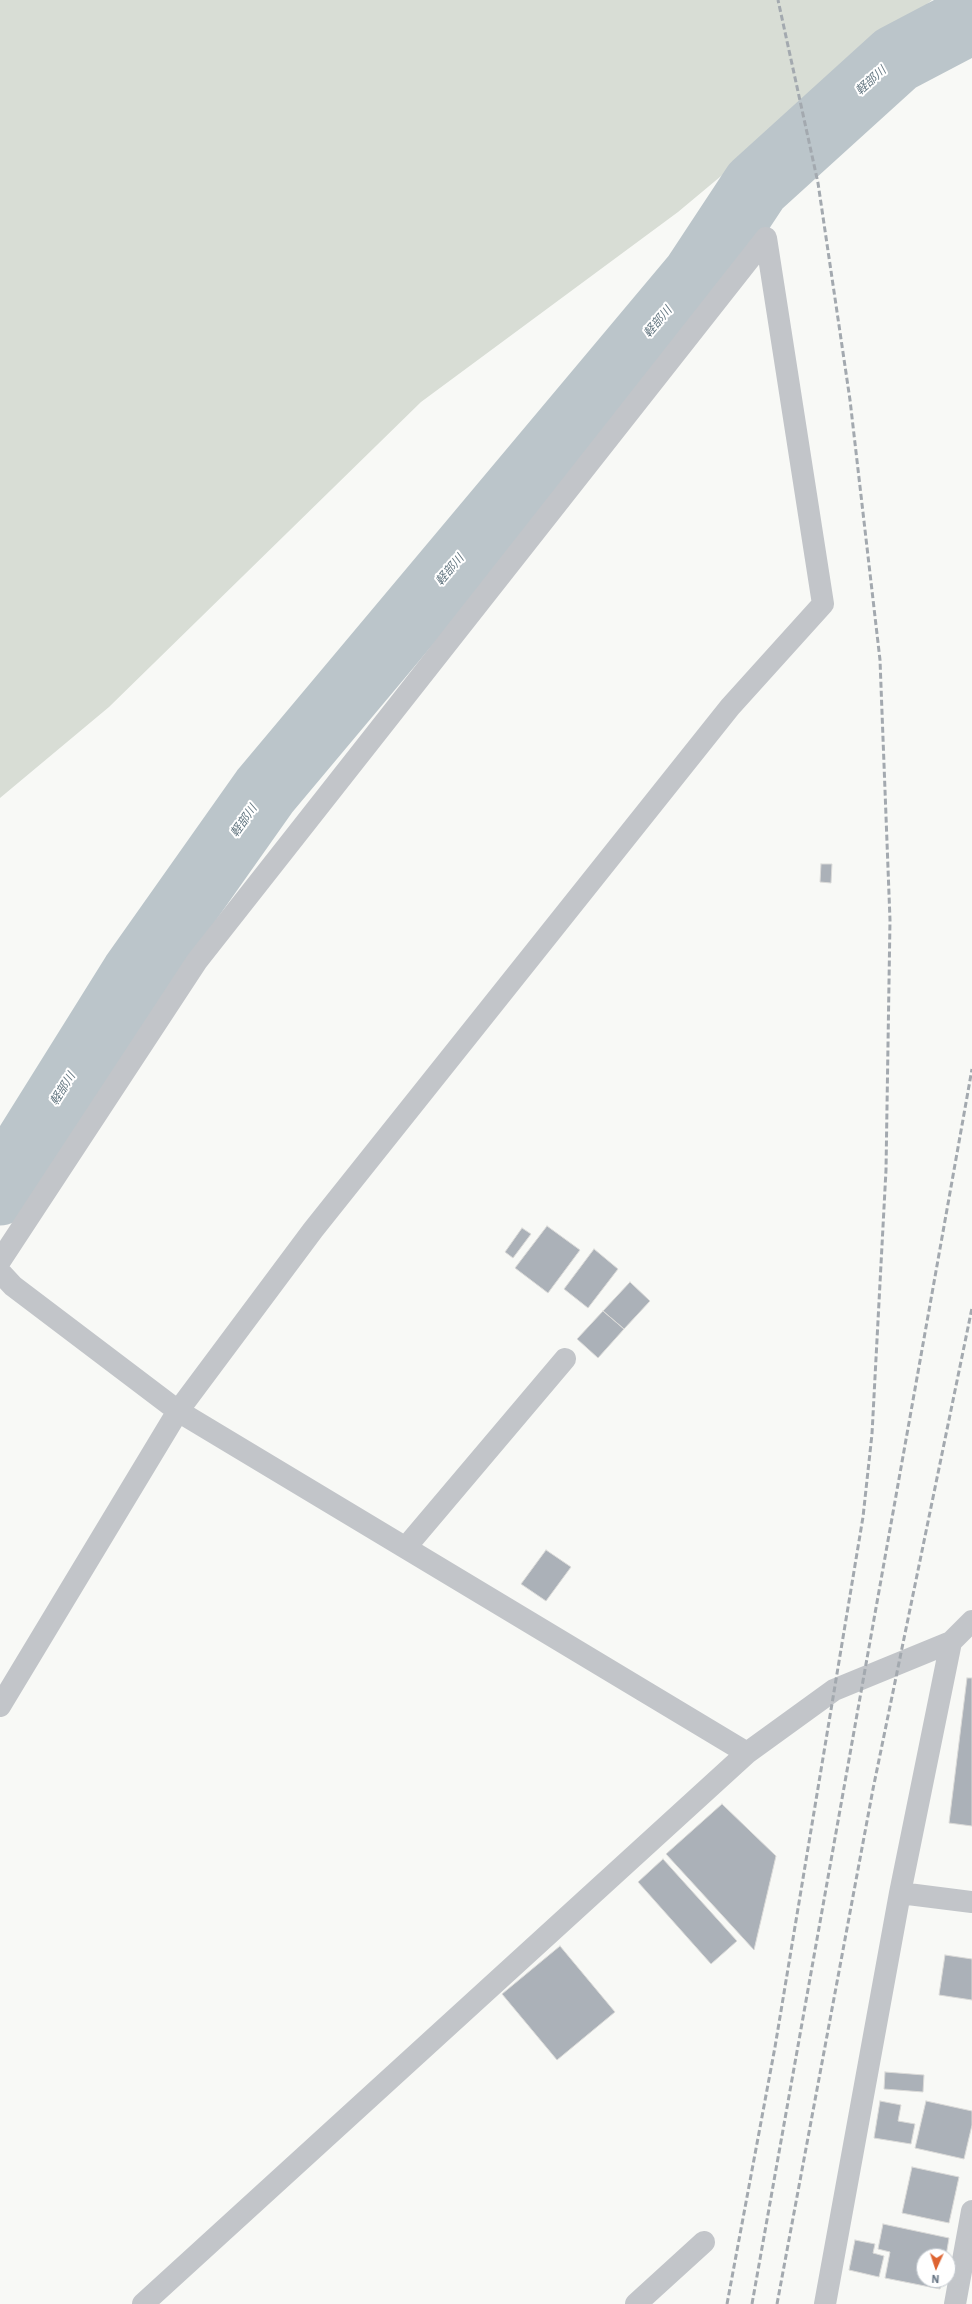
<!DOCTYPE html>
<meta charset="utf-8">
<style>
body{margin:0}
#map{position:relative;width:972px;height:2304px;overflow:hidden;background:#f8f9f6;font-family:"IBM Plex Sans",sans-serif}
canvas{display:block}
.north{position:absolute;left:916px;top:2248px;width:40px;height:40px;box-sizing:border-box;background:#fff;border:1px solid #c3c9cf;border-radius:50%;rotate:183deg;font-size:11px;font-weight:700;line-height:16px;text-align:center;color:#697786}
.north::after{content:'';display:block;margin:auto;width:14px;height:18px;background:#de6431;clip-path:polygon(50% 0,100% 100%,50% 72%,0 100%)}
</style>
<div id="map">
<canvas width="972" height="2304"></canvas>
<div class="north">N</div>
</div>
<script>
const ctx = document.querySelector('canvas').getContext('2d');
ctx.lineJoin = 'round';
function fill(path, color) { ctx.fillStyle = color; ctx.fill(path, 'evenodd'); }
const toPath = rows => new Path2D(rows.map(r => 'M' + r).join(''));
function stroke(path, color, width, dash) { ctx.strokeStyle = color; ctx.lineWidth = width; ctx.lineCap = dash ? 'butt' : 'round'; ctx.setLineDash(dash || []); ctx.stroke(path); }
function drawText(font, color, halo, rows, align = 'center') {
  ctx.font = font + ' "IBM Plex Sans","Noto Sans JP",sans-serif'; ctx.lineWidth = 4; ctx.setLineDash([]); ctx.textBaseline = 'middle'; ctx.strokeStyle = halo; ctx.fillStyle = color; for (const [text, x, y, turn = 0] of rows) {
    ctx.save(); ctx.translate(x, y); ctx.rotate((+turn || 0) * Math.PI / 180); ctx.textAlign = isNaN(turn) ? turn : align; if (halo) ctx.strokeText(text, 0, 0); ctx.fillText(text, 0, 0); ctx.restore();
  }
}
fill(toPath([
 [0,0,932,0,678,212,421,402,109,707,0,798]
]), '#d8ddd5');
stroke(toPath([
 [0,1191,135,975,265,791,696,277,756,186,896,59,972,19]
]), '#bbc5ca', 69);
const building = toPath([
 [821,864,832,864,831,883,820,882,821,864],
 [547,1226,580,1250,548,1293,515,1268,547,1226],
 [522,1228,531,1234,513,1258,505,1252,522,1228],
 [594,1249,618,1269,588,1308,564,1289,594,1249],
 [630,1282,650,1301,624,1329,603,1311,630,1282],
 [603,1311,624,1329,598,1358,577,1339,603,1311],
 [546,1550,571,1567,546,1601,521,1584,546,1550],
 [967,1678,972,1678,972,1826,949,1823,967,1678],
 [722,1804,776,1856,754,1950,666,1854,722,1804],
 [663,1859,737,1941,711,1964,638,1882,663,1859],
 [560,1946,615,2012,557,2060,502,1994,560,1946],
 [945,1955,972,1959,972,2000,939,1995,945,1955],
 [885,2072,924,2075,923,2092,884,2089,885,2072],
 [880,2101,901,2105,898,2121,915,2124,911,2144,874,2138,880,2101],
 [926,2101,972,2111,972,2125,964,2159,915,2148,926,2101],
 [912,2167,959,2177,949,2223,902,2213,912,2167],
 [883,2224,949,2238,946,2256,924,2256,924,2280,942,2280,940,2289,885,2278,890,2252,878,2249,883,2224],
 [855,2240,875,2244,873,2253,884,2256,879,2277,849,2270,855,2240]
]);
fill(building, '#abb1b8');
stroke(building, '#dadad8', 1);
stroke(toPath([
 [0,1261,197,961,766,238,823,604,730,707,313,1230,178,1411,0,1706],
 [0,1272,13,1286,178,1411,747,1753],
 [406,1547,565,1359],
 [900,1893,972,1902],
 [143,2304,747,1753,834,1690,951,1642,972,1621],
 [636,2304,704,2242],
 [825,2304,900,1893,951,1642],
 [955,2304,972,2211]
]), '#c2c5c9', 22);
stroke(toPath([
 [727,2304,775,2047,863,1517,872,1434,886,1170,890,920,880,660,850,400,818,183,778,0],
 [752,2304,972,1069],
 [777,2304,873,1789,972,1308]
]), '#a3a9af', 3, [6, 3]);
drawText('italic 12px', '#647781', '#fff', [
 ["軽部川",871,81,-42],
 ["軽部川",658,322,-50],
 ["軽部川",450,570,-50],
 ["軽部川",244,821,-55],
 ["軽部川",63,1089,-58]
]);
</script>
